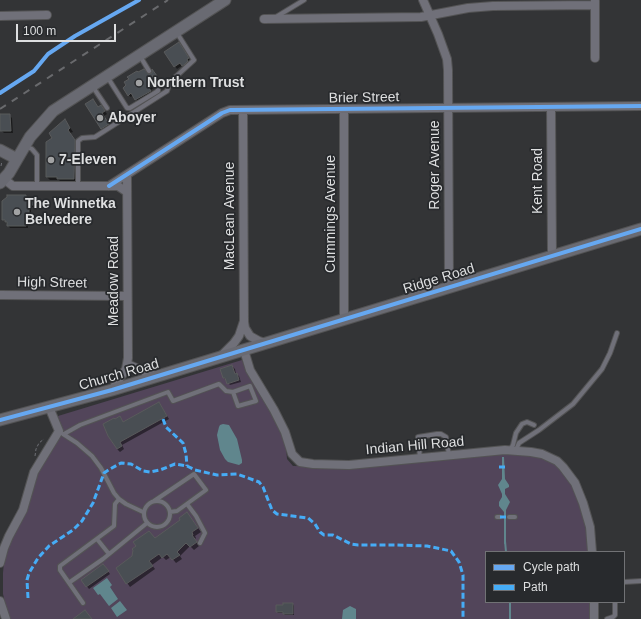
<!DOCTYPE html>
<style>
body{margin:0}
#map{position:relative;width:641px;height:619px;overflow:hidden;background:#333436;font-family:Arial,sans-serif}
canvas{display:block}
.legend{position:absolute;left:485px;top:551px;width:140px;height:52px;box-sizing:border-box;background:#282a2d;border:1px solid #717275;margin:0;padding:5px 7px;list-style:none;font-size:12px;color:#dedfe0}
.legend li{display:flex;align-items:center;gap:8px;height:20px}
.legend b{width:20px;border:1px solid #717275}
.scale{position:absolute;left:16px;top:24px;width:100px;height:18px;box-sizing:border-box;border:2px solid #dedfe0;border-top:0;padding-left:5px;font-size:12px;line-height:14px;white-space:nowrap;color:#dedfe0;-webkit-text-stroke:3px #282a2d;paint-order:stroke}
</style>
<div id="map">
<canvas width="641" height="619"></canvas>
<ul class="legend">
<li><b style="height:5px;background:#66a8f1"></b>Cycle path</li>
<li><b style="height:5px;background:#46acf6"></b>Path</li>
</ul>
<div class="scale">100 m</div>
</div>
<script>
const ctx = document.querySelector('canvas').getContext('2d');
ctx.lineJoin = 'round';
function fill(path, color) { ctx.fillStyle = color; ctx.fill(path, 'evenodd'); }
const toPath = rows => new Path2D(rows.map(r => 'M' + r).join(''));
function stroke(path, color, width, dash) { ctx.strokeStyle = color; ctx.lineWidth = width; ctx.lineCap = dash ? 'butt' : 'round'; ctx.setLineDash(dash || []); ctx.stroke(path); }
function drawText(font, color, halo, rows, align = 'center') {
  ctx.font = font + ' Arial,sans-serif'; ctx.lineWidth = 3.5; ctx.setLineDash([]); ctx.textBaseline = 'middle'; ctx.strokeStyle = halo; ctx.fillStyle = color; for (const [text, x, y, turn = 0] of rows) {
    ctx.save(); ctx.translate(x, y); ctx.rotate((+turn || 0) * Math.PI / 180); ctx.textAlign = isNaN(turn) ? turn : align; if (halo) ctx.strokeText(text, 0, 0); ctx.fillText(text, 0, 0); ctx.restore();
  }
}
fill(toPath([
 [242,360,247,373,280,427,286,447,287,459,293,466,362,467,511,453,526,454,552,461,568,477,576,492,587,528,590,552,486,552,486,602,591,602,591,619,9,619,3,594,3,573,4,562,13,536,26,513,38,472,61,435,58,416]
]), '#52455a');
fill(toPath([
 [223,424,229,425,237,439,242,460,242,463,239,465,228,462,225,459,220,450,217,435,219,427,220,425],
 [502,457,504,457,505,479,509,485,509,487,505,489,505,494,510,502,506,510,506,543,504,544,504,512,499,506,499,502,502,497,502,494,498,485,502,479],
 [107,578,112,585,110,587,118,599,109,606,100,594,98,595,93,588],
 [120,601,127,610,117,617,111,608],
 [350,606,356,609,356,619,342,619,343,610]
]), '#60868d');
fill(toPath([
 [181,46,190,61,188,62,189,64,185,67,183,65,177,69,165,52],
 [154,73,157,77,155,76,152,80,155,87,151,90,153,94,138,102,133,95,131,97,128,95],
 [98,108,103,109,107,114,104,116,111,126,104,131,102,128],
 [9,115,12,118,13,133,4,133,1,130],
 [65,120,73,132,70,133,77,144,77,181,61,182,59,180,50,180,47,177,53,138],
 [25,196,31,202,40,202,42,205,42,207,31,207,31,224,28,224,28,228,10,228,3,219],
 [232,366,235,369,236,374,239,376,241,382,230,385,224,378],
 [159,403,169,419,122,445,124,449,120,452,117,449,115,420,119,418,124,423],
 [190,517,201,532,195,536,196,538,195,539,199,546,194,550,190,546,180,556,182,559,176,563,171,557,166,560,163,557,152,565,155,569,130,587,117,568,155,539],
 [105,567,110,574,89,589,82,580],
 [293,604,294,606,294,615,285,615,283,613,278,613,277,612]
]), '#0007');
stroke(toPath([
 [505,541,506,552],
 [510,619,510,602]
]), '#60868d', 2);
const building = toPath([
 [179,42,189,58,187,59,188,61,184,65,182,66,180,63,174,67,164,52,179,42],
 [144,69,149,74,152,73,152,69,157,76,153,75,151,77,153,85,149,88,151,91,135,100,131,93,128,96,123,88,126,85,124,82,129,79,127,77,137,71,138,72,144,69],
 [93,99,98,107,101,105,105,111,102,113,109,124,101,129,85,104,93,99],
 [0,114,10,114,11,131,0,131,0,114],
 [65,119,70,128,68,130,75,140,74,179,57,179,57,177,46,177,46,142,52,138,49,133,65,119],
 [7,195,26,195,26,198,29,198,29,200,40,201,40,205,29,205,29,220,28,222,26,222,26,226,7,226,7,222,5,222,5,220,2,220,2,201,7,197,7,195],
 [232,365,235,374,237,373,239,380,227,384,225,378,223,378,220,369,232,365],
 [159,402,167,416,120,442,122,446,117,449,108,436,103,424,114,418,115,419,120,416,123,422,159,402],
 [187,512,198,528,192,532,193,535,192,535,197,542,190,547,186,543,177,552,180,555,172,560,167,554,162,558,159,554,149,561,153,566,126,584,116,568,132,556,133,550,132,549,136,546,133,542,149,531,155,538,180,520,179,518,187,512],
 [103,564,109,571,86,587,81,580,103,564],
 [283,603,293,603,293,614,283,614,283,612,276,612,276,605,283,605,283,603],
 [85,610,92,619,73,619,85,610]
]);
fill(building, '#494e53');
stroke(building, '#595a5b', 1);
const lane = toPath([
 [276,17,304,0],
 [140,56,149,71],
 [108,78,127,108,130,108,158,91,158,87,154,78],
 [93,87,107,108],
 [25,146,32,149,37,155,37,186],
 [78,186,78,141,82,138,95,137,167,91,170,82,194,60,177,33],
 [63,434,77,443,92,456,101,468,114,493,119,499,126,504,143,512],
 [64,434,80,425,168,392,173,401,219,384,226,391,233,392,250,386,256,401,238,406,233,392],
 [510,450,513,445,516,433,522,424,527,422,534,425],
 [516,450,519,443,539,430,573,404,602,369,610,353,617,333],
 [420,458,418,437,437,434,441,434,446,437,449,455],
 '144 514a13 13 0 1 1 26 0a13 13 0 1 1-26 0Z',
 [154,501,194,474,206,490,177,511,170,512],
 [187,504,196,516,205,533,200,543],
 [497,517,500,517],
 [509,517,515,517],
 [97,539,109,554],
 [70,582,103,559,147,523],
 [624,582,641,581],
 [83,603,60,570,60,566,114,526,115,504,119,499],
 [607,619,613,617,615,615,615,602]
]);
const street = toPath([
 [423,0,438,34,447,59,448,70,449,287],
 [0,16,47,15],
 [264,19,421,17,468,8,493,6,595,5],
 [595,58,595,1],
 [551,107,552,256],
 [344,109,344,319],
 [4,179,13,186,118,186,127,192],
 [109,186,222,113,230,110,641,106],
 [0,295,127,296],
 [244,322,245,328,250,336,259,341,266,343],
 [244,350,250,370,274,410,285,432,292,454,300,462,313,464,349,465,505,450,531,452,542,454,557,461,563,467,575,483,583,503,590,527,592,552],
 [221,356,234,343,239,336,244,321,243,110],
 [127,364,155,376],
 [112,390,126,369,128,358,127,175],
 [0,563,4,548,9,536,23,510,34,472,59,431,49,407],
 [0,601,6,619],
 [594,619,594,602]
]);
const secondary = toPath([
 [0,150,17,159],
 [0,183,9,173,30,137,53,111,225,0],
 [0,420,112,390,641,229]
]);
stroke(lane, '#535354', 6);
stroke(street, '#535354', 10);
stroke(secondary, '#535354', 13);
stroke(toPath([
 [1,166,2,161],
 [35,456,36,449,39,443,44,439]
]), '#6f7076', 1, [3, 2]);
stroke(lane, '#707079', 4);
stroke(street, '#707079', 8);
stroke(secondary, '#696a72', 11);
stroke(toPath([
 [0,109,168,0]
]), '#696a6d', 2, [7, 7]);
stroke(toPath([
 [163,419,166,427,183,443,186,454,187,466],
 [499,467,508,467],
 [500,517,509,517],
 [28,598,27,580,29,573,38,558,49,546,73,530,82,521,93,503,104,473,110,469,121,463,131,464,143,471,150,472,160,470,175,464,187,466,195,470,217,475,237,474,259,482,263,487,272,510,277,514,308,518,315,524,320,532,324,535,333,535,351,544,358,545,395,545,427,546,451,551,459,562,463,575,463,619]
]), '#46acf6', 3, [6, 3]);
stroke(toPath([
 [0,93,34,71,48,54,75,36,139,0],
 [109,186,222,113,230,110,641,106],
 [0,420,112,390,641,229]
]), '#66a8f1', 4);
for (const [x, y, r, color] of [
 [139,83,4,"#a2a3a4"],
 [100,118,4,"#a2a3a4"],
 [51,160,4,"#a2a3a4"],
 [17,212,4,"#a2a3a4"]
]) { const dot = new Path2D(); dot.arc(x, y, r, 0, 2 * Math.PI); ctx.fillStyle = color; ctx.fill(dot); stroke(dot, '#282a2d', 1.5); }
drawText('bold 14px', '#dedfe0', '#282a2d', [
 ["Northern Trust",147,83],
 ["Aboyer",108,118],
 ["7-Eleven",59,160],
 ["The Winnetka",25,204],
 ["Belvedere",25,220]
], 'left');
drawText('14px', '#dedfe0', '#282a2d', [
 ["Brier Street",364,98,-1],
 ["Roger Avenue",435,165,-90],
 ["Kent Road",538,181,-90],
 ["Cummings Avenue",331,214,-90],
 ["MacLean Avenue",230,216,-90],
 ["Ridge Road",439,279,-17],
 ["Meadow Road",114,281,-90],
 ["High Street",52,283,1],
 ["Church Road",119,375,-16],
 ["Indian Hill Road",415,446,-5]
]);
</script>
